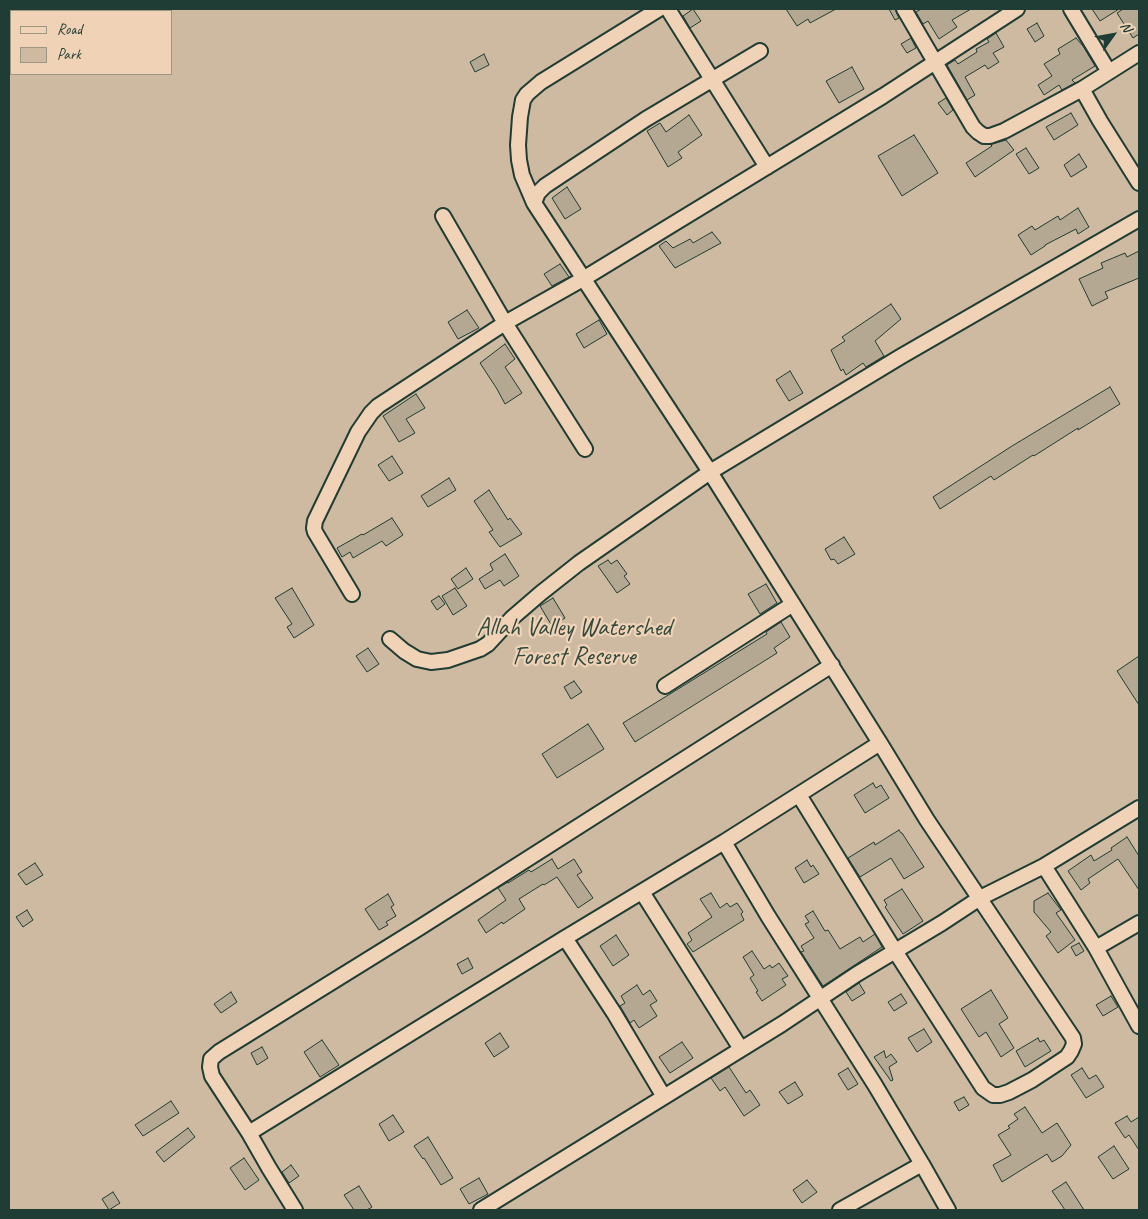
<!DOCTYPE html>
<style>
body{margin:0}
#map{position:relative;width:1148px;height:1219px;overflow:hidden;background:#f0d2b6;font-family:Caveat,sans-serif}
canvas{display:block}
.frame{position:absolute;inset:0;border:10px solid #1f3d34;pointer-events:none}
.legend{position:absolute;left:10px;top:10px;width:162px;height:65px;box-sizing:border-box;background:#f0d2b6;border:1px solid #9c9682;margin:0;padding:6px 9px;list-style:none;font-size:15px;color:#1f3d34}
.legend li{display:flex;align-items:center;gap:10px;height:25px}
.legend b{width:25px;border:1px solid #9c9682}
.north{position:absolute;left:1088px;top:10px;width:50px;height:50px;-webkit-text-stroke:4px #f0d2b6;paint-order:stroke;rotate:58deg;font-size:14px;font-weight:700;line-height:20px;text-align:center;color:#1f3d34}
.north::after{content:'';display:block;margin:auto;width:18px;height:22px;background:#1f3d34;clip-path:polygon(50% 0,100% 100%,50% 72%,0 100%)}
</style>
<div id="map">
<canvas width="1148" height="1219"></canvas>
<div class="frame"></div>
<ul class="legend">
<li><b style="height:6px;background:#f0d2b6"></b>Road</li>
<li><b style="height:14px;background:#cebaa1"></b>Park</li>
</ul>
<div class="north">N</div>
</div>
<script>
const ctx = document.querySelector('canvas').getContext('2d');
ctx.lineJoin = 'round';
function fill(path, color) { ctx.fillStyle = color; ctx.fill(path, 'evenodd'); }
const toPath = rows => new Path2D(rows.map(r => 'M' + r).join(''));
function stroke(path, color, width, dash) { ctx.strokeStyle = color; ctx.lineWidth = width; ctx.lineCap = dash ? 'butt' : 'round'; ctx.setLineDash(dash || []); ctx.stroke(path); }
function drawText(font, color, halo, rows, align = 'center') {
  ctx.font = font + ' Caveat,sans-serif'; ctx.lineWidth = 4.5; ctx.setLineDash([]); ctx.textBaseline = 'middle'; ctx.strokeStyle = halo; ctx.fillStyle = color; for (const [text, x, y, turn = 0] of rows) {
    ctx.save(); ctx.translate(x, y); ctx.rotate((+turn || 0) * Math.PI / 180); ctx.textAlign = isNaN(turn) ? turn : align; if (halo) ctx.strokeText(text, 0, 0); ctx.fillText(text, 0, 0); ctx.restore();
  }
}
fill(toPath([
 [9,9,1139,9,1139,1210,9,1210],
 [11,11,171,11,171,74,11,74]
]), '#cebaa1');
const building = toPath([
 [693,9,701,21,690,28,683,16,693,9],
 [786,9,836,9,810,23,808,19,797,26,786,9],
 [889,9,895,9,899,18,895,20,889,9],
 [921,9,971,9,952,20,957,27,939,39,928,21,923,24,916,12,921,9],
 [1092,9,1119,9,1100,21,1092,9],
 [1123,9,1139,9,1139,34,1133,38,1117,13,1123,9],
 [1037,23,1044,36,1035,42,1027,29,1037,23],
 [996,33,1004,47,993,53,999,62,988,69,985,65,965,77,975,95,967,100,947,65,955,60,958,64,977,52,976,49,989,42,987,39,996,33],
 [911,38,916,48,907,53,901,44,911,38],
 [1076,38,1083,46,1095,66,1072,80,1075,83,1062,90,1059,85,1044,95,1038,85,1052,76,1044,64,1060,54,1058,49,1076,38],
 [484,54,489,65,475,72,470,62,484,54],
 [852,67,864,89,839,103,826,81,852,67],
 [946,98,953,110,947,115,938,103,946,98],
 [1071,113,1078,125,1054,140,1046,127,1071,113],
 [689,115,702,135,678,152,682,158,668,167,647,131,660,123,666,132,689,115],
 [914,135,938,173,902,196,878,156,914,135],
 [1006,140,1014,150,975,177,966,163,992,146,991,145,992,144,1006,140],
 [1026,148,1039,168,1029,174,1016,154,1026,148],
 [1079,154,1087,167,1071,177,1064,165,1079,154],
 [567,187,581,209,565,219,552,198,567,187],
 [1078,208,1089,227,1078,234,1076,229,1045,245,1045,246,1031,255,1018,235,1032,226,1035,230,1058,216,1060,220,1078,208],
 [712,232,721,243,675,268,659,246,666,241,673,248,690,239,693,243,712,232],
 [1139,251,1139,278,1105,292,1108,298,1092,306,1079,279,1103,268,1101,263,1125,253,1127,257,1139,251],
 [560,264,569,277,552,286,544,274,560,264],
 [891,304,901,319,875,341,884,356,866,367,863,363,846,375,843,369,841,371,831,350,845,341,842,337,891,304],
 [467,310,479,328,458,339,448,322,467,310],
 [599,320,607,334,584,348,576,334,599,320],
 [505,344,515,359,505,367,522,393,505,404,497,389,480,363,505,344],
 [790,371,803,393,789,401,776,380,790,371],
 [1110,387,1120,404,1078,430,1078,428,1034,456,1033,455,994,480,991,476,940,509,933,497,1012,446,1110,387],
 [416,394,425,408,406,419,415,433,399,442,383,416,416,394],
 [392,456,403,473,389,481,378,465,392,456],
 [449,478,456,490,428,507,421,496,449,478],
 [489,490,508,520,510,518,522,534,500,547,489,532,493,530,474,501,489,490],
 [392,518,403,535,386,546,382,541,353,558,350,552,342,557,337,548,362,534,363,535,392,518],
 [844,537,855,554,838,564,834,559,831,560,825,549,844,537],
 [505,554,519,576,504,586,500,580,485,589,479,579,493,570,490,564,505,554],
 [608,560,611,564,617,560,627,574,624,576,630,584,617,593,598,566,608,560],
 [466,568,473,579,458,589,451,579,466,568],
 [766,584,777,603,760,614,748,594,766,584],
 [292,588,314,625,294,638,287,627,292,624,275,598,292,588],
 [455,588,467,606,453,615,442,596,455,588],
 [439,596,445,604,437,610,431,601,439,596],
 [553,598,565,618,552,626,540,606,553,598],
 [781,622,790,637,774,648,777,653,635,742,623,723,767,634,766,632,781,622],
 [368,648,379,664,367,672,356,656,368,648],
 [1139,656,1139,705,1117,671,1139,656],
 [574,681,582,692,571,699,564,687,574,681],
 [588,724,604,749,557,778,542,754,588,724],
 [873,783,876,788,881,785,889,798,865,813,854,795,873,783],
 [899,830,901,833,902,833,924,867,904,879,891,858,860,877,848,858,874,842,875,845,899,830],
 [1127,837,1139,856,1139,890,1118,859,1088,879,1090,883,1081,890,1068,871,1091,855,1094,861,1112,850,1111,848,1127,837],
 [552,859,558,869,574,859,582,872,577,875,593,898,578,908,557,877,544,885,543,884,519,899,525,909,503,924,502,922,486,933,478,920,506,900,498,888,508,882,508,883,529,870,531,872,552,859],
 [807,860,811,867,813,865,819,874,804,883,795,868,807,860],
 [35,863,43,875,26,885,18,874,35,863],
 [902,889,923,921,903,934,885,907,887,905,884,900,902,889],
 [711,893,720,908,727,903,730,907,737,903,743,912,741,914,744,920,693,952,687,944,692,940,688,933,712,917,700,899,711,893],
 [1048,893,1061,910,1056,913,1075,940,1058,953,1046,936,1051,932,1034,912,1034,901,1048,893],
 [388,894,394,905,391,907,396,916,386,922,388,925,379,930,365,909,388,894],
 [27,910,33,920,23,927,16,917,27,910],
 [813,911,825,931,828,930,840,949,860,937,863,942,875,934,882,947,823,986,801,952,804,951,801,946,814,938,805,924,809,922,805,916,813,911],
 [616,935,629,955,613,966,600,946,616,935],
 [1079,943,1084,951,1076,956,1071,947,1079,943],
 [752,951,764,969,770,965,772,968,779,963,788,976,782,979,786,985,762,1001,756,992,758,991,750,978,754,975,743,957,752,951],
 [468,958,473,968,462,974,457,964,468,958],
 [859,983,865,993,852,1001,846,992,859,983],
 [637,985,643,995,650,990,657,1001,650,1005,657,1016,639,1028,634,1020,630,1023,620,1006,625,1003,621,996,637,985],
 [991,990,1008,1018,999,1024,1014,1048,1001,1057,986,1032,979,1037,961,1009,991,990],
 [231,992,237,1002,221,1013,214,1004,231,992],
 [901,994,907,1003,894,1011,888,1002,901,994],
 [1111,996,1118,1007,1103,1016,1096,1005,1111,996],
 [924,1029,932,1042,917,1052,908,1038,924,1029],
 [500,1033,509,1047,494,1057,485,1043,500,1033],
 [1038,1038,1040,1042,1044,1040,1051,1051,1025,1067,1016,1051,1038,1038],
 [322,1040,339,1065,320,1077,304,1052,322,1040],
 [682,1042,693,1058,670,1073,659,1057,682,1042],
 [262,1047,268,1058,257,1065,251,1053,262,1047],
 [884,1051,886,1058,891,1054,897,1062,889,1067,893,1080,891,1081,874,1057,884,1051],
 [729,1067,746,1093,750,1090,760,1105,744,1116,725,1087,720,1091,711,1078,729,1067],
 [848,1068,858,1084,848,1090,838,1074,848,1068],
 [1082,1068,1089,1079,1096,1075,1104,1087,1086,1098,1071,1075,1082,1068],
 [795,1082,803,1095,788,1104,779,1092,795,1082],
 [964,1097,969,1105,959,1111,954,1102,964,1097],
 [171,1101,179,1113,143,1136,135,1125,171,1101],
 [1025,1107,1042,1133,1057,1123,1071,1145,1062,1156,1052,1162,1047,1154,1002,1182,993,1165,1011,1155,998,1135,1010,1128,1008,1126,1018,1119,1014,1114,1025,1107],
 [393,1115,404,1132,389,1141,379,1124,393,1115],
 [1127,1116,1131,1122,1139,1117,1139,1150,1129,1135,1125,1138,1115,1123,1127,1116],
 [188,1128,195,1137,164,1162,156,1152,188,1128],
 [428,1137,453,1178,441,1185,424,1158,423,1159,414,1146,428,1137],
 [1114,1146,1129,1169,1113,1179,1098,1157,1114,1146],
 [244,1158,259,1180,245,1190,230,1168,244,1158],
 [291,1165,299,1176,289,1183,282,1172,291,1165],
 [479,1178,488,1194,469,1204,460,1189,479,1178],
 [807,1180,817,1192,802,1203,793,1190,807,1180],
 [1066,1182,1084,1210,1065,1210,1052,1191,1066,1182],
 [359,1186,372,1207,367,1210,354,1210,344,1195,359,1186],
 [113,1192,120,1203,109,1210,102,1199,113,1192]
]);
fill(building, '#b5a892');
stroke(building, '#1f3d34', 1);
const minor = toPath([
 [668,9,767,167],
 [904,9,973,127,978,132,984,136,990,136,1004,131,1082,89],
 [1071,9,1109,72],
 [760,51,646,119,545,186,538,193,534,203,710,472,880,743,927,820,1069,1032,1073,1038,1074,1044,1071,1051,1067,1057,1032,1080,1009,1092,1000,1095,993,1095,983,1088,895,951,799,795],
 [1139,53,1082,89,1100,121,1139,183],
 [534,203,522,175,519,160,518,145,520,117,523,100,527,94,541,82,659,9],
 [443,216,505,323,585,449],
 [352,594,315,532,314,528,315,521,358,432,371,413,378,406,505,323,583,279,883,96,1017,9],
 [390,639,404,651,417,659,431,662,448,660,480,649,488,644,512,618,541,593,579,563,710,472,900,357,1139,219],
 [665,686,793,604],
 [724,842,768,916,875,1085,922,1164,948,1210],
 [1044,866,1096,948,1139,1026],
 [642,892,741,1049],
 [1096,948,1139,923],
 [664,1097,614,1013,565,938,724,842,880,743],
 [249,1133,565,938],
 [295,1210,269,1168,249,1133,212,1076,210,1067,211,1059,219,1052,419,928,832,665],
 [481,1210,782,1024,857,974,942,923,980,898,1044,866,1139,808],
 [840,1210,922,1164]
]);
stroke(minor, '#1f3d34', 18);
stroke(minor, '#f0d2b6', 14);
drawText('25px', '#304a3f', '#f0d2b6', [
 ["Allah Valley Watershed",574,628],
 ["Forest Reserve",574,657]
]);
</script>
